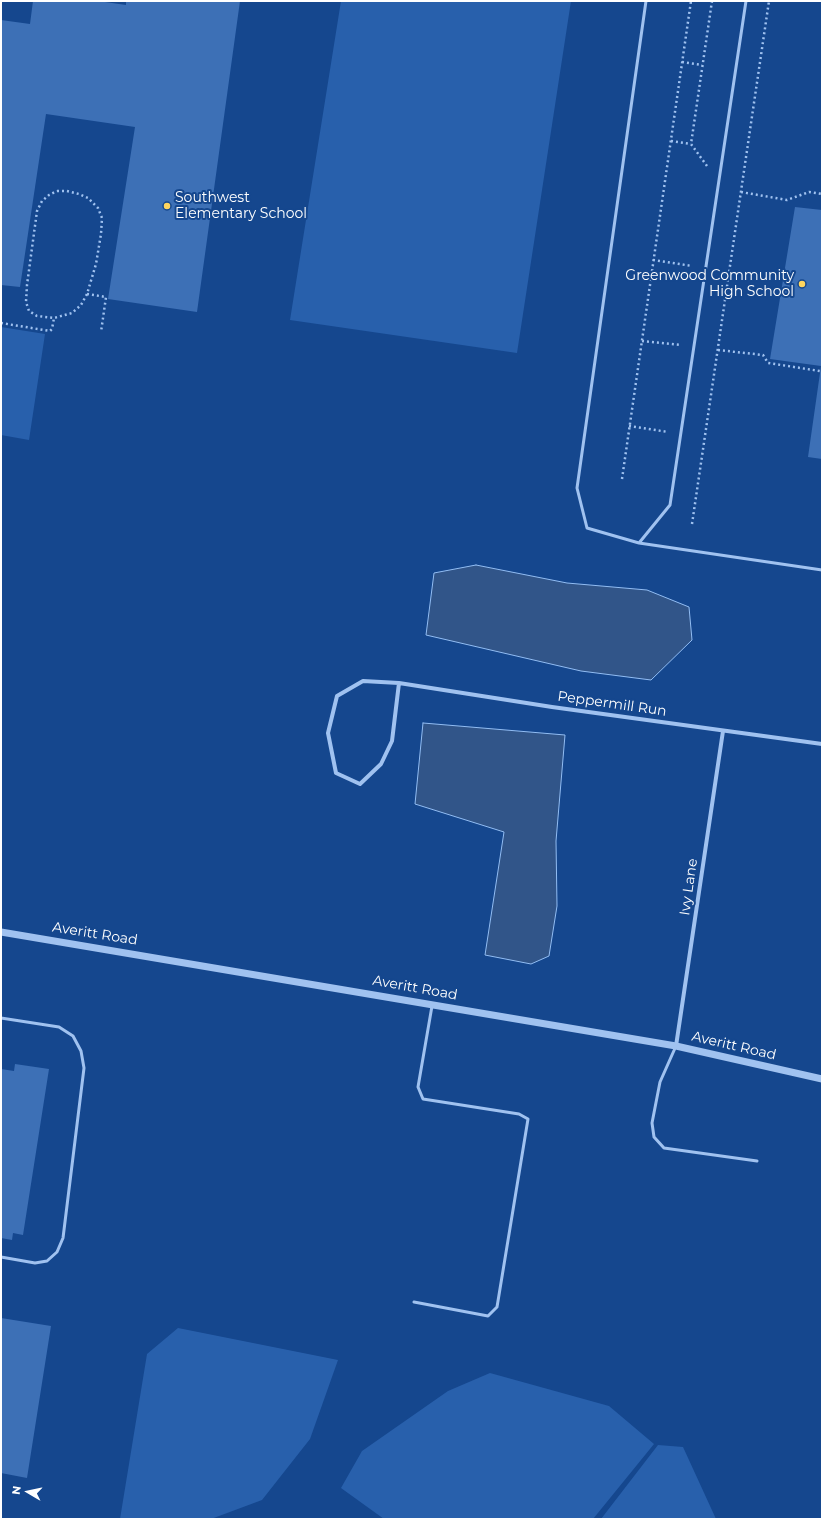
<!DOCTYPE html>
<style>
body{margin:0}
#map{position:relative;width:823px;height:1520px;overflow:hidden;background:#15478e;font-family:Montserrat,sans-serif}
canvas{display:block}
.frame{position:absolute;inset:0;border:2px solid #fff;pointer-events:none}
.north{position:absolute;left:8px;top:1472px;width:40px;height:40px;-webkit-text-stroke:3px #15478e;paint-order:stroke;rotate:279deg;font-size:11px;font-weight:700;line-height:16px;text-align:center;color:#fff}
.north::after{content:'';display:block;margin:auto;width:14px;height:18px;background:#fff;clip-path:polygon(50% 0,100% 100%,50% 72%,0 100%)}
</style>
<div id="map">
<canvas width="823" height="1520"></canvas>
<div class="frame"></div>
<div class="north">N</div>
</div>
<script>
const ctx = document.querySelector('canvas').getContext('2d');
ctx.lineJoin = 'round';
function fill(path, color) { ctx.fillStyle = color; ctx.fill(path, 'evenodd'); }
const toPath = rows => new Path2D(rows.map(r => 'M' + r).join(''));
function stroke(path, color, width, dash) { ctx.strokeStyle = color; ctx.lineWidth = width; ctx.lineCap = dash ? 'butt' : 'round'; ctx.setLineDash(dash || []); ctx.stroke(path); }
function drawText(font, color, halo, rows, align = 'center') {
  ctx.font = font + ' Montserrat,sans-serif'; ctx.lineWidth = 4; ctx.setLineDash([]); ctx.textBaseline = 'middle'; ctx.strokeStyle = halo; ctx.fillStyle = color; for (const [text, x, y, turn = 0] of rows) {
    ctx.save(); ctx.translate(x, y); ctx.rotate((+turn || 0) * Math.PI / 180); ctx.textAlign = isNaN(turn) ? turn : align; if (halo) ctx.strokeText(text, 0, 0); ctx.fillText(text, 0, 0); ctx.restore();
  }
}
fill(toPath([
 [341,1,571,1,517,353,290,320],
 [1,327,45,334,29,440,1,435],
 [178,1328,338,1360,310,1439,262,1500,211,1519,120,1519,147,1354],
 [490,1373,609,1406,654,1444,593,1519,384,1519,341,1488,362,1451,448,1391],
 [658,1445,683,1447,716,1519,601,1519]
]), '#2860ac');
const water = toPath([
 [476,565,567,583,647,590,689,607,692,640,651,680,581,671,426,635,434,573,476,565],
 [423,723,565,735,556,841,557,906,549,956,531,964,485,955,504,832,415,804,423,723]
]);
fill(water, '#315589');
stroke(water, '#92bdf3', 1);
fill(toPath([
 [33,1,98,1,126,5,126,1,240,1,197,312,108,299,135,127,46,114,20,287,1,285,1,20,30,24],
 [795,207,822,210,822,459,808,457,821,366,770,359],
 [15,1064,49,1069,23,1235,13,1233,12,1240,1,1238,1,1069,14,1071],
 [1,1318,51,1326,27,1478,1,1473]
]), '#3d70b6');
stroke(toPath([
 [682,62,702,65],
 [671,141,691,144],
 [707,166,691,144,712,1],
 [57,191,67,191,79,194,88,198,98,208,102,218,101,234,96,264,87,294,81,305,72,313,54,318,37,316,29,311,26,302,27,285,37,211,42,201,49,195,57,191],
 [741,192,787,200,809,192,822,194],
 [653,260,692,266],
 [87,294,106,297,101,332],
 [1,323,50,331,52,329,54,318],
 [642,341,681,345],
 [718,350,763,355,768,363,820,371],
 [629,426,668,432],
 [622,479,691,1],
 [692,524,769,1]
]), '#a0c2f0', 2.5, [2, 3]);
stroke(toPath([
 [646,1,577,488,587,528,639,543,822,570],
 [639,543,670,505,746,1],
 [1,1018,59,1027,73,1036,81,1051,84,1068,63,1238,57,1252,47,1261,35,1263,1,1257],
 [676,1046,660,1082,652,1123,654,1137,664,1148,757,1161],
 [414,1302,488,1316,497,1307,528,1119,519,1114,423,1099,418,1087,432,1006]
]), '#a0c2f0', 3);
stroke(toPath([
 [399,683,392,741,381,764,360,784,336,773,328,733,337,696,363,681,399,683,552,707,822,744],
 [676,1046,723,731]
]), '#a0c2f0', 4);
stroke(toPath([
 [1,932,676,1046,822,1079]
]), '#a0c2f0', 7);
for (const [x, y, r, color] of [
 [167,206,4,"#ffd55f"],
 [802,284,4,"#ffd55f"]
]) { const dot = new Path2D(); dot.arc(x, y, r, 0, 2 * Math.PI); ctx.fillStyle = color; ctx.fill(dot); stroke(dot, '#15478e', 1.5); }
drawText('14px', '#fff', '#15478e', [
 ["Southwest",175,198],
 ["Elementary School",175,214],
 ["Greenwood Community",794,276,"right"],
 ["High School",794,292,"right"]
], 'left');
drawText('14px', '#fff', '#15478e', [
 ["Peppermill Run",612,704,8],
 ["Ivy Lane",689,887,-82],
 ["Averitt Road",95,934,9],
 ["Averitt Road",415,988,10],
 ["Averitt Road",734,1046,13]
]);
</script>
